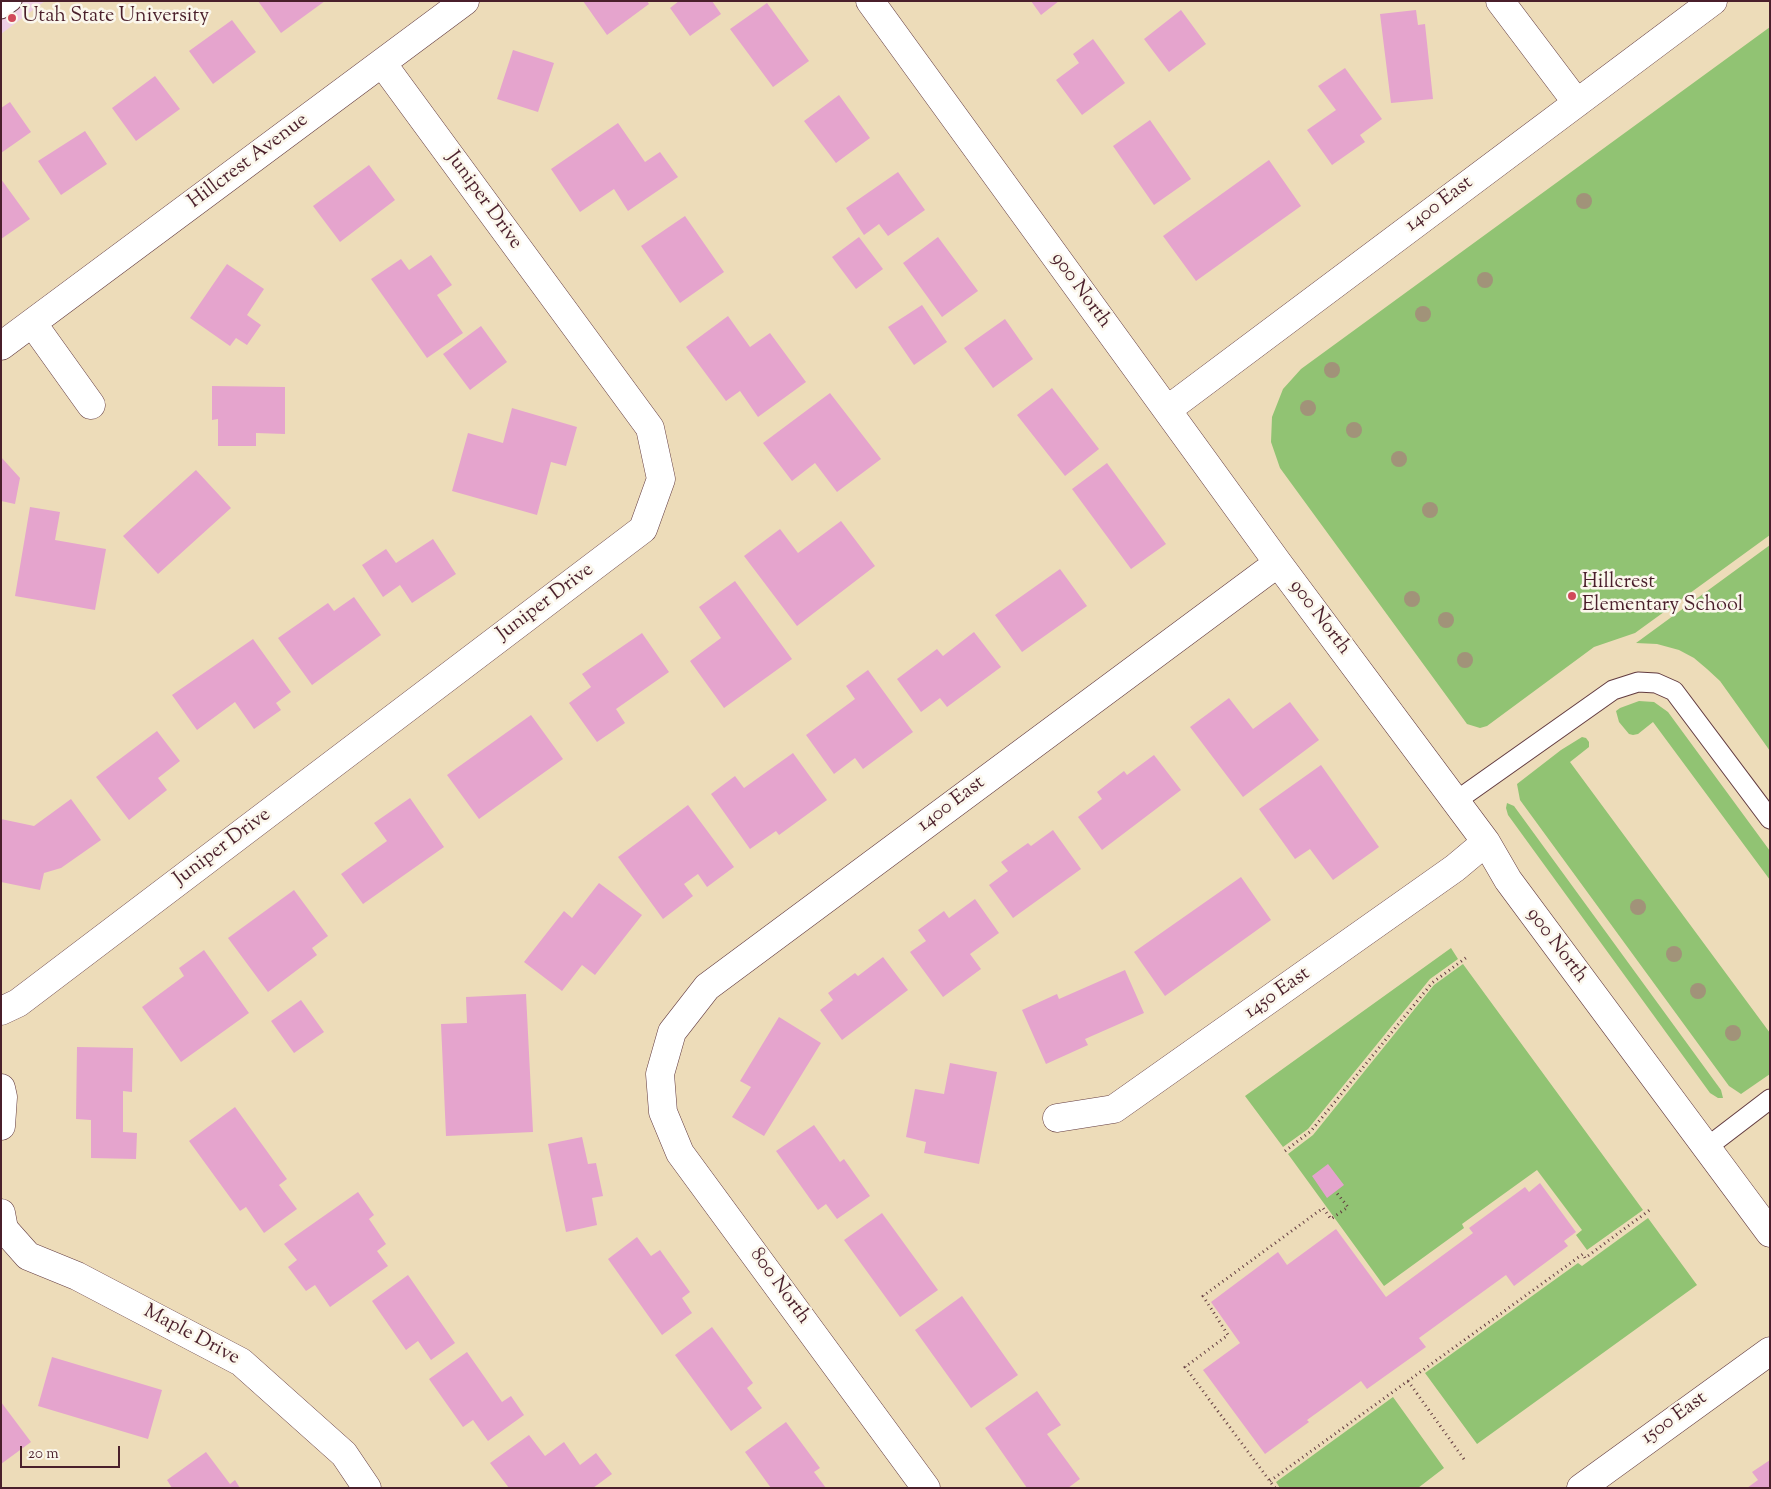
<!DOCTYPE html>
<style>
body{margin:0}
#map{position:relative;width:1771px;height:1489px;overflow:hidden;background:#eddcb9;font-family:"Sorts Mill Goudy",serif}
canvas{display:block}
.frame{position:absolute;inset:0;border:2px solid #4a1f2b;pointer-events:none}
.scale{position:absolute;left:20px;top:1446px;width:100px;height:22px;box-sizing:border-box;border:2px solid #4a1f2b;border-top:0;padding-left:6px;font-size:15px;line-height:18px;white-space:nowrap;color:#4a1f2b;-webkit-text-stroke:4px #fbf7ec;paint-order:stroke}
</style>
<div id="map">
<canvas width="1771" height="1489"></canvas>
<div class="frame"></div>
<div class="scale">20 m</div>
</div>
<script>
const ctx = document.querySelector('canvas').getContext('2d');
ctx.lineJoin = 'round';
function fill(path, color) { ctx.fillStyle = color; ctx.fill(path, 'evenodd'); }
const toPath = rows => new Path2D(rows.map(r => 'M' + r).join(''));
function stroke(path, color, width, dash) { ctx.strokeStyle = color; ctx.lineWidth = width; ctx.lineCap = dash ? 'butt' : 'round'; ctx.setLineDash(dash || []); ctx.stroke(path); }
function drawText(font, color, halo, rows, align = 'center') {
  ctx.font = font + ' "Sorts Mill Goudy",serif'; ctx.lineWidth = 5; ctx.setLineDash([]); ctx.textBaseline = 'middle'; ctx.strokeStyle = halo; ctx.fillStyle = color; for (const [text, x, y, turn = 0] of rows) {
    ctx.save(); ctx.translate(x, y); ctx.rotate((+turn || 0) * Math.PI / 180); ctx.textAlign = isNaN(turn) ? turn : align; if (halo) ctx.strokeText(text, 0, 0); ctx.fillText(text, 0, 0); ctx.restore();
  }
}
fill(toPath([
 [1,1,45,1,1,34]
]), '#efd0e5');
fill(toPath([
 [1770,27,1770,535,1635,633,1594,647,1487,726,1480,728,1467,724,1280,468,1271,442,1272,417,1283,389,1301,369],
 [1770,545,1770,751,1720,681,1707,669,1694,658,1679,650,1657,644,1636,643],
 [1639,701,1654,702,1668,712,1770,851,1770,880,1653,722,1638,734,1633,735,1629,734,1619,722,1616,711,1620,708],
 [1582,737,1586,738,1589,742,1589,747,1570,762,1770,1033,1770,1074,1741,1094,1729,1086,1520,800,1517,784,1561,750],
 [1507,803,1514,806,1721,1090,1723,1098,1718,1098,1710,1093,1508,815,1506,808],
 [1451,948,1458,959,1430,979,1308,1129,1283,1147,1245,1096],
 [1463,964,1643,1210,1587,1250,1576,1235,1582,1230,1537,1170,1462,1224,1464,1228,1384,1286,1288,1154,1313,1135,1434,985],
 [1648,1218,1697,1285,1477,1444,1425,1373,1578,1263,1582,1266],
 [1393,1397,1444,1468,1418,1488,1280,1488,1276,1482]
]), '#91c373');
fill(toPath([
 [258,1,325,1,281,33],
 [583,1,647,1,649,4,607,35],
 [679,1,712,1,721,14,690,36,670,8],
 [1031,1,1059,1,1041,15],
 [767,3,809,61,773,87,730,29],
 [1181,10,1206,44,1169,72,1144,39],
 [1416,10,1418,25,1425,24,1433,99,1391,103,1380,14],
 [232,20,256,52,213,84,189,51],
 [1093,39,1125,83,1082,115,1056,80,1079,63,1073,54],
 [513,50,554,63,538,112,497,99],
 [1345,68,1382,119,1360,135,1365,142,1332,165,1307,130,1336,110,1318,86],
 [155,76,180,109,136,141,112,108],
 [839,95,870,138,836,163,804,121],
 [10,102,31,132,1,153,1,108],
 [1150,120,1191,179,1154,205,1113,146],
 [618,123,645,162,660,152,678,177,628,211,614,189,580,212,551,169],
 [85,131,107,164,61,195,38,161],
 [1269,160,1301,206,1196,281,1163,236],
 [369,165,395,200,340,242,313,206],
 [898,172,925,210,888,236,879,224,864,235,846,208],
 [1,179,30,219,1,239],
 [685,216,724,272,680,303,641,246],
 [859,237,883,269,856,289,832,257],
 [938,237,978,291,942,317,903,263],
 [431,255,452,285,437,295,463,333,427,358,371,279,401,259,409,270],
 [227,264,264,289,247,315,261,325,247,345,236,338,230,346,190,318],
 [922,305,947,342,914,365,888,327],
 [728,316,750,347,770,333,806,382,758,417,740,391,726,401,686,347],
 [1005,319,1033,359,993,388,964,348],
 [481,326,507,362,470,390,443,354],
 [212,386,285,387,285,434,256,433,256,446,218,446,218,419,212,420],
 [1052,388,1099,449,1065,476,1017,415],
 [830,393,881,459,837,492,815,463,792,481,763,443],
 [512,408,577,427,566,466,551,462,537,515,452,491,468,433,503,443],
 [1,457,20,478,15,504,1,501],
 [1107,463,1166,544,1131,569,1072,489],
 [196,470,231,508,158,574,123,536],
 [30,507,60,512,55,540,106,549,95,610,15,596],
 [841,521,875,566,797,626,744,556,780,529,798,553],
 [433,539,456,574,412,603,400,585,383,597,362,565,386,549,396,563],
 [1060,569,1087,606,1022,652,995,615],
 [735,581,792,659,724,708,690,661,721,638,699,607],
 [354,597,381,635,312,685,278,638,328,603,334,611],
 [974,632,1001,667,947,707,940,698,921,712,897,679,937,649,943,656],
 [642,633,669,672,616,709,625,723,597,742,569,703,591,687,582,674],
 [253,639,291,692,276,703,281,710,254,729,235,702,197,730,172,695],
 [868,670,913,732,863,769,855,758,834,774,806,735,855,699,846,686],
 [1229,698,1253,729,1290,702,1319,740,1243,797,1190,727],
 [531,715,563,759,479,819,447,775],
 [157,731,180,761,158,778,167,790,129,820,96,777],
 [793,753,827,800,779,835,776,831,750,849,711,794,735,776,744,788],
 [1154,755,1181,790,1102,850,1078,817,1102,799,1097,792,1124,771,1127,775],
 [1321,765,1379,847,1333,880,1310,849,1295,859,1259,809],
 [410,798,444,847,363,904,341,874,387,841,374,823],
 [71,799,101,840,61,868,44,873,40,890,1,882,1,819,34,826],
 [688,805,734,867,707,887,698,874,684,884,693,896,663,919,618,857],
 [1053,830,1081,869,1013,918,989,885,1008,871,1001,862,1028,843,1031,846],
 [1241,877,1271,920,1165,996,1134,952],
 [599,883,642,915,595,975,582,965,562,991,524,962,564,911,572,918],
 [294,890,328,936,312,948,317,955,268,992,228,938],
 [975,899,999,933,970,954,981,969,943,997,910,952,926,941,918,930,944,911,949,918],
 [204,950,249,1013,181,1062,142,1007,184,976,179,968],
 [883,957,908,990,842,1040,820,1010,833,1000,828,993,855,973,858,976],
 [1125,970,1144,1013,1085,1039,1088,1045,1046,1064,1022,1010,1057,994,1059,999],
 [526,994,533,1132,446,1136,441,1024,467,1023,466,997],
 [301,1000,324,1032,294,1053,271,1021],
 [779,1017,821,1043,764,1136,732,1117,751,1087,740,1081],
 [77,1047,133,1048,132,1092,123,1091,123,1132,137,1133,136,1159,91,1158,91,1120,76,1119],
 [950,1063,997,1072,979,1164,924,1153,926,1142,906,1137,915,1089,944,1094],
 [235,1107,287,1179,279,1185,297,1209,264,1233,246,1207,240,1211,189,1141],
 [814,1125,840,1162,844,1159,870,1196,837,1219,826,1204,818,1210,776,1151],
 [582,1137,588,1164,596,1163,603,1196,592,1198,597,1225,566,1232,548,1144],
 [1328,1164,1344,1185,1327,1198,1312,1176],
 [1540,1183,1576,1232,1564,1241,1568,1246,1514,1286,1506,1275,1419,1338,1426,1347,1367,1389,1361,1381,1307,1420,1309,1422,1265,1454,1203,1370,1240,1343,1211,1302,1278,1252,1287,1265,1336,1229,1386,1297,1473,1233,1469,1228,1525,1187,1529,1192],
 [358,1192,374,1215,369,1219,386,1244,377,1251,388,1266,330,1307,315,1285,306,1291,288,1267,297,1260,284,1244],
 [882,1213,938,1290,900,1317,844,1240],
 [637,1237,651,1256,660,1250,690,1292,682,1298,692,1313,662,1335,608,1259],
 [408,1275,455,1343,431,1360,418,1341,406,1350,372,1301],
 [962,1296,1018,1375,971,1408,915,1330],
 [712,1327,753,1383,747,1388,762,1408,731,1431,675,1355],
 [467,1352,502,1402,511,1396,524,1415,488,1441,473,1420,463,1427,429,1379],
 [52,1357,162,1390,148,1439,38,1406],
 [1037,1391,1061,1425,1047,1434,1080,1479,1068,1488,1027,1488,985,1428],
 [1,1402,31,1442,1,1464],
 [786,1422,820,1468,814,1472,826,1488,771,1488,745,1452],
 [529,1435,545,1456,564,1442,580,1465,596,1453,612,1474,593,1488,509,1488,490,1463],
 [206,1452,230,1484,235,1480,240,1488,172,1488,167,1480],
 [1770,1460,1770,1488,1747,1488,1758,1480,1752,1472]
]), '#e5a4cd');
const service = toPath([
 [1,9,12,1],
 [1456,801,1613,690,1638,682,1656,683,1674,691,1770,819],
 [1706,1148,1770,1099]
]);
const minor = toPath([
 [870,1,1278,563,1486,842,1508,880,1770,1233],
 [1500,1,1577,103],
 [33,324,91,405],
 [1,346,465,1],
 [1167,410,1713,1],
 [1,1011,18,1003,643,529,661,479,650,428,382,63],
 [1,1088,3,1097,1,1126],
 [1057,1118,1114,1109,1455,868,1486,842],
 [1,1213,4,1229,28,1256,77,1276,241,1362,344,1454,367,1488],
 [926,1488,680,1153,663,1112,660,1074,672,1032,707,987,1278,563]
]);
const tertiary = toPath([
 [1581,1488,1770,1351]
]);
stroke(service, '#623b40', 21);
stroke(minor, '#623b40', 29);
stroke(tertiary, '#623b40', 29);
stroke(toPath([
 [1285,1151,1311,1131,1432,983,1467,957],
 [1408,1381,1466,1462],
 [1270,1481,1583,1254,1585,1258,1651,1209],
 [1275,1488,1185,1367,1228,1335,1203,1296,1323,1208,1331,1219,1348,1207,1336,1192]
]), '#623b40', 3, [1, 4]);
stroke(service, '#fff', 19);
stroke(minor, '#fff', 28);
stroke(tertiary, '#fff', 28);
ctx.fillStyle = '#a19379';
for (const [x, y] of [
 [1584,201],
 [1485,280],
 [1423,314],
 [1332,370],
 [1308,408],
 [1354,430],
 [1399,459],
 [1430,510],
 [1412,599],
 [1446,620],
 [1465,660],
 [1638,907],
 [1674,954],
 [1698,991],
 [1733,1033]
]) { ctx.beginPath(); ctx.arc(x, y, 8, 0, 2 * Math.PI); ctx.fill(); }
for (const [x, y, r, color] of [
 [12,18,5,"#d1495b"],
 [1572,596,5,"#d1495b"]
]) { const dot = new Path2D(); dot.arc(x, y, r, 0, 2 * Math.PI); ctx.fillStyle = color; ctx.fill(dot); stroke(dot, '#fbf7ec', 2); }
drawText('20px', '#4a1f2b', '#fbf7ec', [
 ["Utah State University",22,18],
 ["Hillcrest",1582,584],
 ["Elementary School",1582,607]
], 'left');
drawText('20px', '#4a1f2b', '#fbf7ec', [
 ["Hillcrest Avenue",249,162,-37],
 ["Juniper Drive",483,201,54],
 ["1400 East",1440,205,-37],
 ["900 North",1080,291,54],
 ["Juniper Drive",546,603,-37],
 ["900 North",1319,618,53],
 ["1400 East",952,805,-37],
 ["Juniper Drive",223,848,-37],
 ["900 North",1556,946,53],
 ["1450 East",1278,994,-35],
 ["800 North",779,1287,54],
 ["Maple Drive",191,1336,28],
 ["1500 East",1675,1419,-36]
]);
</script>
